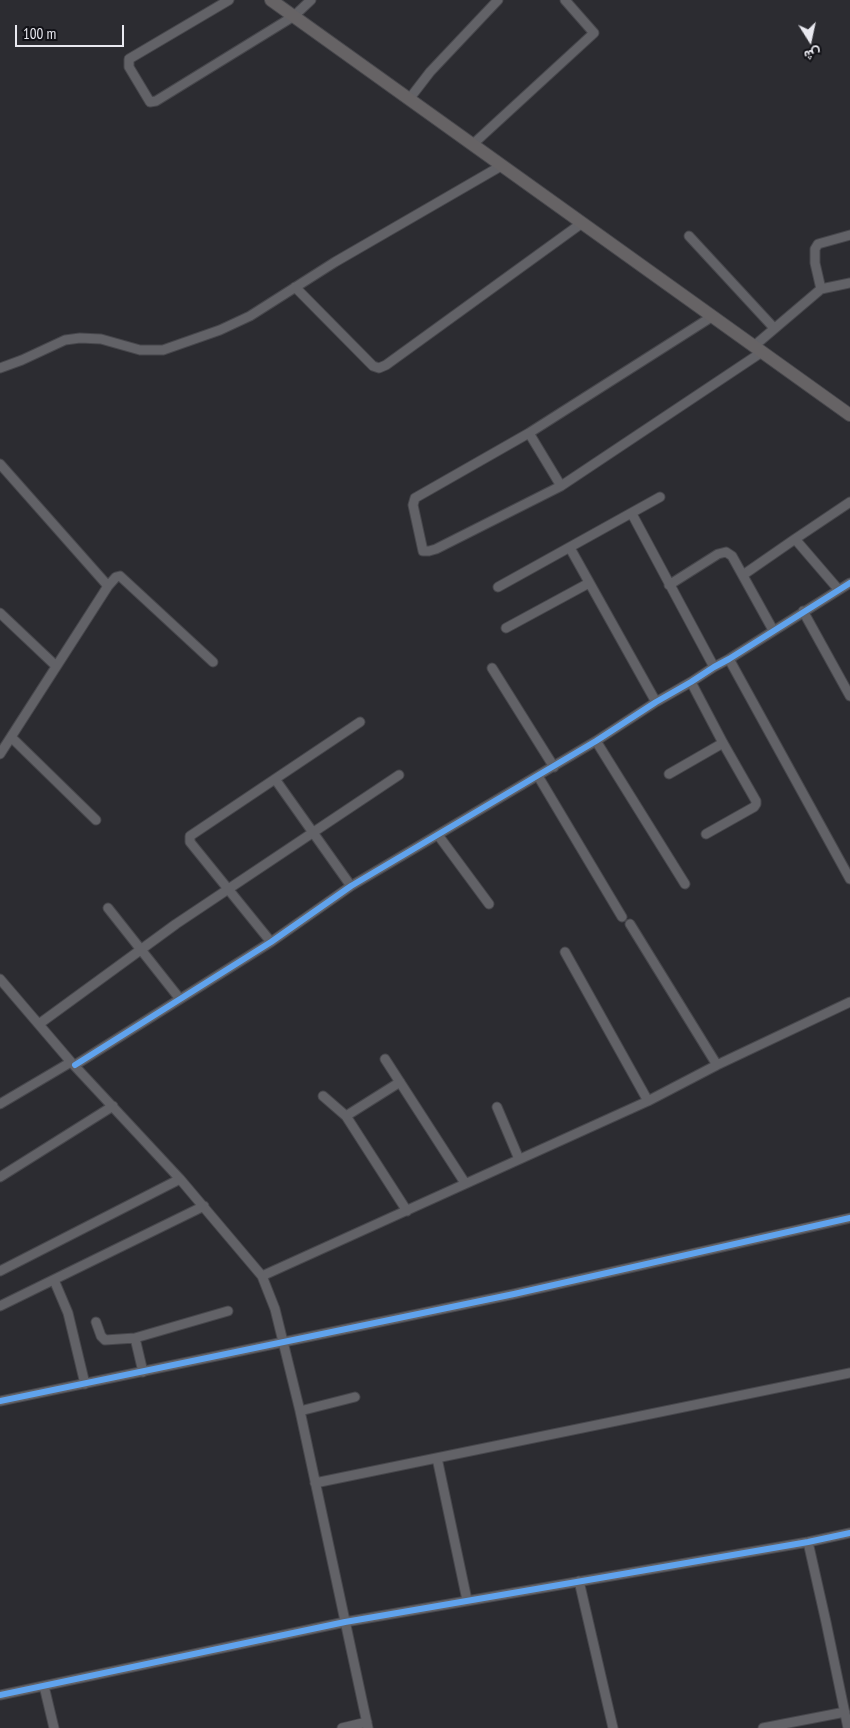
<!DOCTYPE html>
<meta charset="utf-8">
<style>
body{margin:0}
#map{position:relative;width:850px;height:1728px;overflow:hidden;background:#2c2c31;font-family:"PT Sans Narrow",Vazirmatn,sans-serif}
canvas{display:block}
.north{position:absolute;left:785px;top:15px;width:50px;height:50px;-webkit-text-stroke:4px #121217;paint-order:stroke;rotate:170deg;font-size:14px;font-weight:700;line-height:20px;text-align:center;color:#e9e9f0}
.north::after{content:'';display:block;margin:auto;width:18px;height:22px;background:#e9e9f0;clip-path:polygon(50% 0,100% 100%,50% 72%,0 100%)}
.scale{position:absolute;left:15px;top:25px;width:109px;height:22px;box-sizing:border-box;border:2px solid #e9e9f0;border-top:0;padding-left:6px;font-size:15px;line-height:18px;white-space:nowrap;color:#e9e9f0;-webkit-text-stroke:4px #121217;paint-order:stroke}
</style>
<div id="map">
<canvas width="850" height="1728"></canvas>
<div class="north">ش</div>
<div class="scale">100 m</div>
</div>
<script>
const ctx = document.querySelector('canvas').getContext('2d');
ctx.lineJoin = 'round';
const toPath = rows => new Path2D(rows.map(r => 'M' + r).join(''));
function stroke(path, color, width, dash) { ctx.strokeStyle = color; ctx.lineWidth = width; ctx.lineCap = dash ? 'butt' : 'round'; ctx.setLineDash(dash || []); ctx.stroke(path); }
const street = toPath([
 [229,0,129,59,129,67,150,102,156,101,294,16,311,0],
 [410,98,430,72,498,0],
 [472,145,594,33,565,0],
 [689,236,774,328],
 [295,287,373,366,379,368,386,365,582,223],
 [821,289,850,283],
 [713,316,529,433,415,498,413,505,423,551,429,551,436,549,561,486,762,352],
 [754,346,821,289,815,263,815,249,818,244,850,235],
 [0,368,22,360,65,340,80,338,101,339,140,350,163,350,220,330,250,316,335,262,501,166],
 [529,433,561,486],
 [0,464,108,586],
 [632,514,714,667],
 [795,539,850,502],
 [570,548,656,702],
 [743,575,795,539,838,589],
 [669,585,718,554,726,552,732,556,773,630],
 [498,587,660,497],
 [803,611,850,696],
 [0,613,56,666],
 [506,628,589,583],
 [729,659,850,879],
 [492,668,554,767],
 [691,682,723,743,756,801,756,804,754,807,706,834],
 [11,737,96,820],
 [596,741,685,884],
 [0,754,108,586,116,577,120,576,213,662],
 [669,774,723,743],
 [538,776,622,917],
 [275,779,351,886],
 [438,835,489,904],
 [108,908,180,999],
 [630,924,717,1065],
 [271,942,190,842,190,836,360,722],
 [565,952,648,1101],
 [0,979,71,1062,180,1179,262,1276,275,1309,300,1411,368,1728],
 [39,1024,176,924,399,775],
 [385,1059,465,1183],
 [75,1065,271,942,351,886,596,741,656,702,691,682,714,667,729,659,850,583],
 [400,1082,346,1116,407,1211],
 [323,1096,346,1116],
 [0,1104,71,1062],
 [497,1107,519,1159],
 [0,1177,113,1106],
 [0,1271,180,1179],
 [262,1276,648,1101,717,1065,850,1002],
 [54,1280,68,1313,85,1384],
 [0,1306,204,1206],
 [96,1322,101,1336,105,1340,135,1338],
 [143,1372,135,1338,228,1311],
 [0,1401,514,1294,850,1218],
 [300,1411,355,1397],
 [437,1458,467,1600],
 [315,1483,850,1373],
 [808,1542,826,1622,848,1728],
 [579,1581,613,1728],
 [44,1686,54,1728],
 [0,1695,345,1622,808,1542,850,1533],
 [342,1728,367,1722],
 [763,1728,845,1712]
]);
const secondary = toPath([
 [271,0,850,415]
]);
stroke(street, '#47474c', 11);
stroke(secondary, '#47474c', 14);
stroke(street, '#626267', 9);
stroke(secondary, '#666365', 12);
stroke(toPath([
 [75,1065,271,942,351,886,596,741,656,702,691,682,714,667,729,659,850,583],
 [0,1401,514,1294,850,1218],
 [0,1695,345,1622,808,1542,850,1533]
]), '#60a3ed', 6);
</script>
